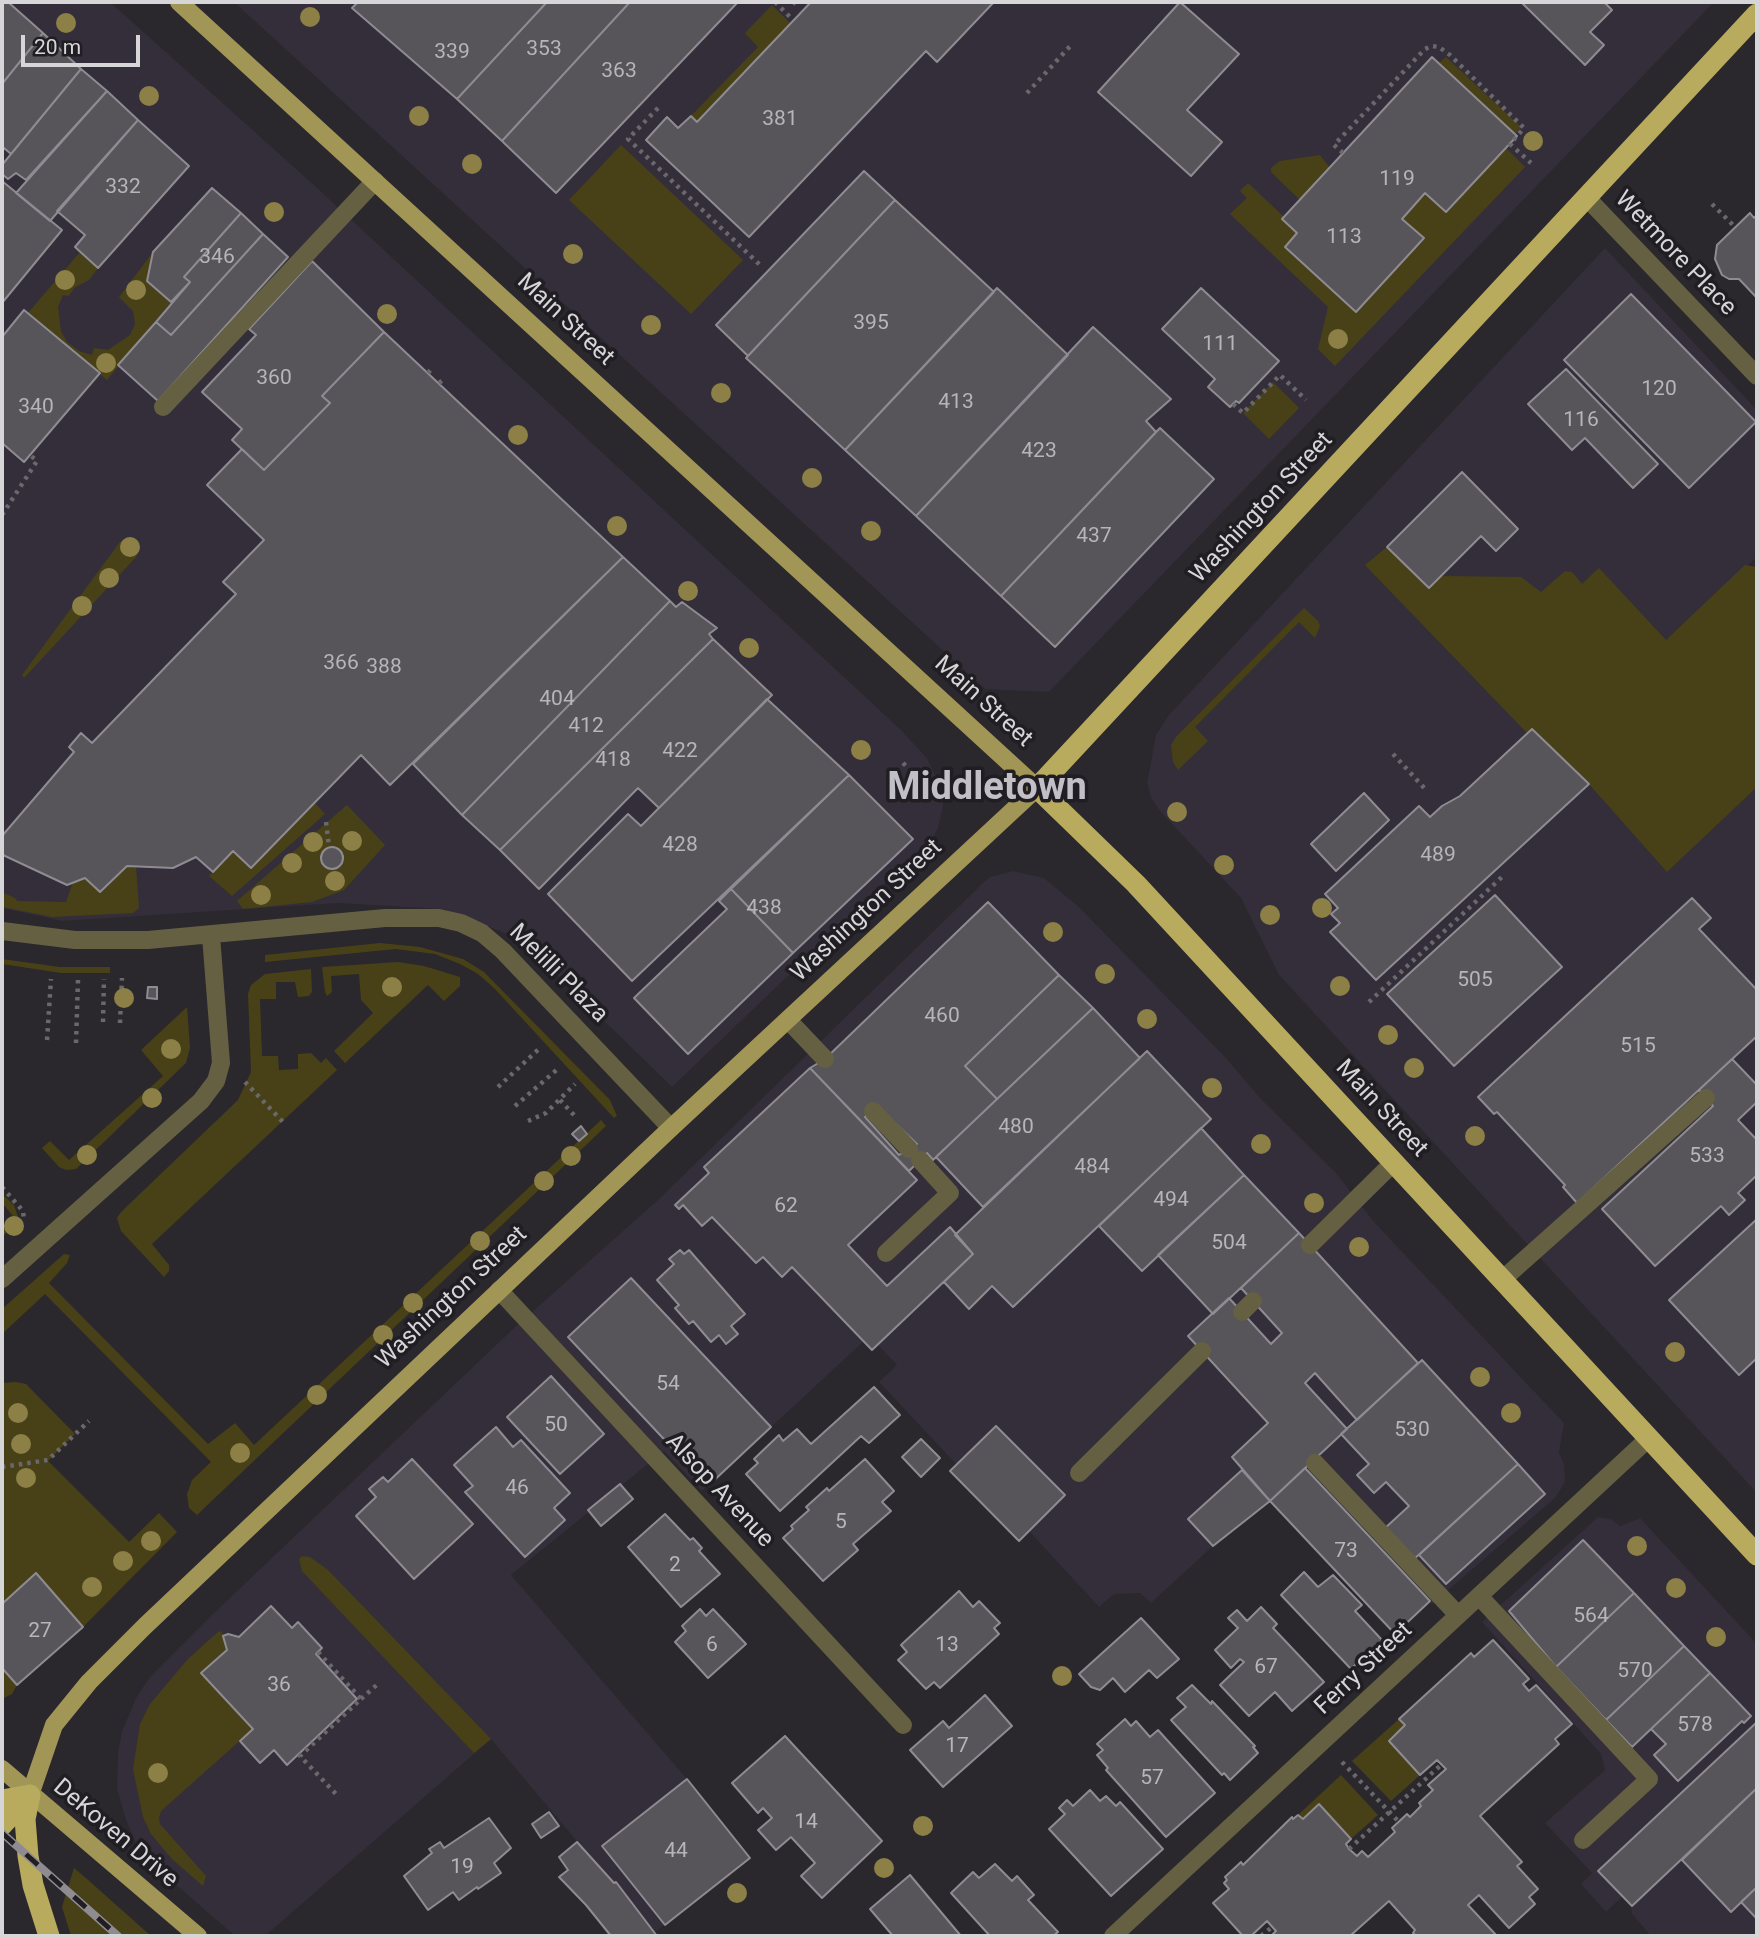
<!DOCTYPE html>
<style>
body{margin:0}
#map{position:relative;width:1759px;height:1938px;overflow:hidden;background:#2a272d;font-family:Roboto,sans-serif}
canvas{display:block}
.frame{position:absolute;inset:0;border:4px solid #d6d5d8;pointer-events:none}
.scale{position:absolute;left:21px;top:35px;width:119px;height:32px;box-sizing:border-box;border:4px solid #d6d5d8;border-top:0;padding-left:9px;font-size:21px;line-height:24px;white-space:nowrap;color:#d6d5d8;-webkit-text-stroke:5px #201e23;paint-order:stroke}
</style>
<div id="map">
<canvas width="1759" height="1938"></canvas>
<div class="frame"></div>
<div class="scale">20 m</div>
</div>
<script>
const ctx = document.querySelector('canvas').getContext('2d');
ctx.lineJoin = 'round';
function fill(path, color) { ctx.fillStyle = color; ctx.fill(path, 'evenodd'); }
const toPath = rows => new Path2D(rows.map(r => 'M' + r).join(''));
function stroke(path, color, width, dash) { ctx.strokeStyle = color; ctx.lineWidth = width; ctx.lineCap = dash ? 'butt' : 'round'; ctx.setLineDash(dash || []); ctx.stroke(path); }
function drawText(font, color, halo, rows, align = 'center') {
  ctx.font = font + ' Roboto,sans-serif'; ctx.lineWidth = 7; ctx.setLineDash([]); ctx.textBaseline = 'middle'; ctx.strokeStyle = halo; ctx.fillStyle = color; for (const [text, x, y, turn = 0] of rows) {
    ctx.save(); ctx.translate(x, y); ctx.rotate((+turn || 0) * Math.PI / 180); ctx.textAlign = isNaN(turn) ? turn : align; if (halo) ctx.strokeText(text, 0, 0); ctx.fillText(text, 0, 0); ctx.restore();
  }
}
fill(toPath([
 [2,2,110,2,315,186,901,730,927,758,942,790,943,806,938,828,934,836,672,1087,520,939,443,909,338,903,62,921,2,908],
 [234,2,1714,2,1049,692,985,689],
 [1605,248,1757,410,1757,557,1666,640,1667,871,1757,787,1757,1493,1279,975,1241,898,1161,812,1151,798,1147,783,1156,735,1168,716],
 [1013,871,1044,878,1079,907,1225,1057,1261,1099,1336,1173,1374,1222,1564,1423,1559,1453,1564,1464,1565,1482,1556,1497,1432,1604,1305,1468,1270,1501,1213,1546,1151,1603,1140,1593,1114,1594,1099,1607,1029,1531,1019,1541,950,1471,956,1464,879,1382,897,1365,878,1345,872,1350,863,1342,702,1491,664,1451,511,1575,687,1779,750,1858,654,1933,491,1739,265,1936,235,1936,152,1864,136,1844,125,1817,117,1789,118,1753,122,1731,137,1696,150,1677,215,1612,513,1329,659,1199,983,883,990,877],
 [1598,1517,1611,1519,1620,1526,1640,1518,1757,1644,1757,1936,1651,1936,1632,1914,1631,1907,1622,1897,1606,1912,1581,1884,1592,1873,1545,1823,1605,1770,1601,1754,1482,1622]
]), '#332e39');
fill(toPath([
 [772,5,791,24,697,122,691,116,758,47,745,33],
 [1446,57,1521,127,1515,134,1438,64],
 [621,145,743,260,691,314,569,200],
 [1506,148,1525,167,1335,366,1318,349,1328,307,1230,214,1247,198,1240,191,1248,183,1284,217,1297,233,1285,247,1356,312,1423,239,1402,219,1425,193,1446,212],
 [1320,155,1330,168,1300,200,1271,172,1271,168,1280,161],
 [80,252,98,268,89,280,74,288,69,296,63,295,58,307,61,331,67,342,79,351,92,355,94,348,108,350,130,335,135,324,133,311,119,297,153,252,147,281,171,302,107,380,28,313],
 [1273,382,1299,408,1269,439,1243,413],
 [129,538,137,545,138,552,136,557,24,678,22,675,120,542],
 [1387,547,1429,588,1442,576,1521,577,1541,592,1565,571,1572,572,1582,584,1599,568,1666,640,1745,565,1757,567,1757,787,1667,872,1589,784,1532,729,1527,733,1365,565],
 [1304,608,1318,621,1320,626,1315,638,1299,622,1195,727,1208,741,1178,770,1173,762,1171,745,1176,737],
 [315,803,325,814,232,896,209,876,233,851,251,868],
 [347,805,385,845,344,890,312,902,243,909,237,901],
 [127,866,136,866,139,908,133,913,52,917,2,907,2,892,15,898,17,901,66,902,73,882,85,878,100,892],
 [380,943,420,947,438,952,463,959,484,972,610,1100,617,1116,614,1118,494,988,478,974,460,964,435,954,396,949,265,962,265,955],
 [2,959,60,967,110,967,110,973,61,973,2,964],
 [398,962,424,966,460,977,460,986,444,1001,428,985,345,1063,334,1051,373,1013,361,1000,359,974,331,976,332,992,327,996,325,992,322,967],
 [311,969,312,992,309,996,298,997,295,982,276,982,276,999,260,999,262,1056,278,1056,279,1070,298,1069,298,1054,311,1053,321,1063,326,1058,337,1070,152,1244,169,1265,169,1271,164,1277,121,1231,117,1218,121,1212,238,1100,251,1072,248,994,251,985,265,974],
 [187,1007,190,1048,186,1063,76,1169,66,1170,59,1167,42,1148,50,1141,69,1160,163,1076,141,1050],
 [601,1120,606,1126,197,1515,189,1508,187,1494,192,1480,211,1462,45,1294,2,1334,2,1309,64,1254,70,1255,67,1263,49,1283,208,1444,235,1423,254,1445],
 [2,1194,14,1205,19,1220,2,1237,2,1227,13,1216,2,1203],
 [16,1382,26,1384,75,1434,48,1461,129,1542,159,1513,177,1532,83,1627,36,1574,2,1604,2,1383],
 [302,1556,310,1557,328,1570,491,1739,474,1753,302,1571,299,1559],
 [219,1631,225,1635,223,1638,227,1650,201,1674,253,1729,161,1811,159,1818,160,1824,206,1876,203,1886,172,1859,151,1834,143,1817,133,1769,140,1724,150,1704,188,1659],
 [2,1668,17,1685,12,1694,2,1699],
 [1399,1719,1405,1725,1420,1775,1391,1801,1352,1761],
 [1341,1775,1378,1815,1351,1839,1319,1804,1303,1819,1298,1815],
 [74,1868,87,1879,151,1936,71,1936,62,1907]
]), '#484117');
const building = toPath([
 [2,2,8,2,43,33,2,84,2,2],
 [358,2,547,2,457,99,352,8,358,2],
 [547,2,630,2,502,141,457,99,547,2],
 [630,2,738,2,556,193,502,141,630,2],
 [811,2,994,2,937,62,926,51,749,237,646,140,667,117,678,128,691,116,697,122,811,2],
 [1180,2,1239,54,1187,110,1222,142,1191,176,1098,92,1180,2],
 [1521,2,1604,2,1612,10,1590,32,1604,45,1585,65,1521,2],
 [43,33,81,69,11,154,4,148,2,151,2,84,43,33],
 [1432,57,1517,136,1446,212,1425,193,1402,219,1424,238,1356,312,1285,247,1297,233,1282,219,1432,57],
 [81,69,107,91,26,180,16,173,8,179,2,174,2,165,81,69],
 [107,91,138,120,50,221,16,193,107,91],
 [138,120,189,166,98,268,75,247,85,235,57,211,138,120],
 [864,171,895,200,748,356,716,325,864,171],
 [2,181,62,230,2,303,2,181],
 [212,188,241,213,184,277,190,282,171,302,147,281,153,252,212,188],
 [895,200,994,292,845,450,746,358,895,200],
 [241,213,263,234,171,335,156,322,190,282,184,277,241,213],
 [1750,213,1754,218,1757,215,1757,298,1739,279,1729,279,1722,275,1715,259,1717,245,1750,213],
 [263,234,288,257,158,401,118,365,156,322,171,335,263,234],
 [312,261,384,332,322,396,330,403,264,470,232,440,242,429,202,392,256,335,249,329,312,261],
 [997,288,1068,355,916,516,845,450,997,288],
 [1201,288,1279,361,1239,403,1236,401,1230,407,1208,387,1215,379,1162,329,1201,288],
 [1631,294,1756,422,1689,488,1564,360,1631,294],
 [24,310,100,373,24,462,2,443,2,337,24,310],
 [1093,327,1171,399,1146,421,1156,432,1001,596,916,516,1093,327],
 [384,332,623,557,390,785,361,755,251,868,233,851,213,872,196,857,173,868,127,866,100,892,85,878,67,885,3,855,2,836,74,752,69,747,81,733,92,743,236,594,223,582,264,540,207,485,242,449,264,470,330,403,322,396,384,332],
 [1566,369,1658,464,1633,488,1585,438,1572,450,1528,404,1566,369],
 [1160,428,1214,479,1055,647,1001,596,1160,428],
 [1462,472,1518,529,1496,551,1481,536,1429,588,1387,547,1462,472],
 [623,557,670,601,462,815,413,764,623,557],
 [670,601,676,607,682,602,717,628,709,634,713,639,500,850,462,815,670,601],
 [713,639,772,695,659,808,638,788,539,889,500,850,713,639],
 [767,699,849,775,632,981,548,894,628,814,641,826,767,699],
 [1532,729,1589,784,1376,980,1330,932,1340,923,1331,914,1338,908,1325,894,1419,806,1430,817,1442,806,1460,796,1532,729],
 [849,775,913,839,793,953,731,889,849,775],
 [1364,793,1389,820,1336,871,1311,844,1364,793],
 '321 858a11 11 0 1 1 22 0a11 11 0 1 1-22 0Z',
 [731,889,793,953,688,1054,634,998,727,909,719,901,731,889],
 [1495,895,1562,967,1454,1066,1387,994,1495,895],
 [1692,898,1711,918,1699,929,1757,990,1757,1036,1577,1203,1563,1187,1565,1185,1497,1112,1494,1114,1478,1097,1692,898],
 [988,902,1059,975,965,1066,997,1099,933,1160,927,1153,909,1171,810,1068,825,1059,988,902],
 [877,1106,917,1144,899,1155,865,1117,877,1106],
 [1059,975,1093,1008,997,1099,965,1066,1059,975],
 [148,987,157,987,157,999,147,998,148,987],
 [1093,1008,1140,1058,983,1207,936,1157,1093,1008],
 [1147,1051,1211,1119,1013,1307,992,1286,969,1309,944,1282,973,1254,955,1235,1147,1051],
 [1732,1059,1757,1085,1757,1102,1738,1120,1757,1140,1757,1175,1738,1193,1745,1200,1729,1215,1721,1206,1655,1266,1602,1209,1713,1106,1699,1090,1732,1059],
 [810,1068,917,1180,848,1245,887,1286,950,1227,973,1254,872,1350,792,1267,782,1277,763,1257,756,1263,712,1217,702,1226,683,1205,679,1209,675,1205,709,1173,704,1167,810,1068],
 [581,1126,587,1134,579,1141,572,1134,581,1126],
 [1201,1128,1244,1175,1142,1271,1099,1226,1201,1128],
 [1244,1175,1299,1233,1213,1314,1158,1255,1244,1175],
 [1757,1219,1757,1358,1739,1375,1669,1300,1757,1219],
 [1299,1233,1418,1363,1357,1420,1315,1373,1305,1383,1347,1429,1270,1501,1232,1457,1268,1423,1188,1336,1229,1298,1271,1344,1282,1333,1241,1288,1299,1233],
 [680,1250,684,1254,689,1250,745,1314,731,1326,738,1334,726,1344,719,1335,711,1342,693,1321,689,1324,675,1308,679,1305,657,1280,674,1264,669,1259,680,1250],
 [631,1278,771,1427,708,1486,568,1337,631,1278],
 [1422,1360,1518,1464,1413,1560,1384,1529,1409,1506,1386,1482,1374,1493,1357,1475,1369,1464,1341,1434,1422,1360],
 [551,1376,604,1434,560,1474,507,1417,551,1376],
 [874,1387,900,1415,869,1443,861,1436,780,1511,746,1474,758,1463,754,1459,779,1435,783,1441,797,1429,811,1444,874,1387],
 [996,1426,1065,1495,1019,1541,950,1471,996,1426],
 [496,1427,513,1447,521,1440,570,1493,554,1508,565,1520,525,1557,465,1492,473,1486,454,1465,496,1427],
 [921,1439,940,1458,921,1477,902,1457,921,1439],
 [412,1459,473,1524,414,1579,356,1516,376,1497,369,1489,383,1477,388,1482,412,1459],
 [865,1459,894,1491,882,1502,891,1511,853,1544,858,1550,823,1581,783,1538,793,1529,791,1526,809,1510,806,1507,827,1488,829,1491,865,1459],
 [1518,1464,1545,1494,1446,1584,1419,1555,1518,1464],
 [1305,1468,1430,1601,1395,1634,1270,1501,1305,1468],
 [1242,1470,1270,1501,1213,1546,1188,1519,1242,1470],
 [620,1484,633,1499,601,1526,588,1510,620,1484],
 [665,1514,690,1540,693,1538,702,1548,699,1551,720,1574,681,1607,628,1547,665,1514],
 [1583,1540,1634,1593,1556,1667,1509,1611,1583,1540],
 [1304,1572,1318,1587,1333,1575,1362,1605,1355,1611,1382,1640,1351,1669,1281,1595,1304,1572],
 [36,1573,83,1627,17,1685,2,1668,2,1604,36,1573],
 [959,1591,973,1607,979,1601,1000,1623,994,1628,999,1634,940,1688,934,1682,926,1689,898,1660,907,1652,901,1645,959,1591],
 [1634,1593,1684,1646,1606,1720,1556,1667,1634,1593],
 [271,1606,292,1628,298,1622,322,1648,316,1654,357,1699,287,1765,274,1750,260,1763,240,1741,253,1729,201,1673,227,1650,223,1636,228,1634,239,1637,271,1606],
 [1261,1607,1277,1624,1273,1628,1324,1682,1292,1711,1275,1692,1249,1716,1220,1685,1244,1662,1240,1659,1231,1668,1215,1650,1238,1628,1228,1618,1237,1610,1247,1621,1261,1607],
 [700,1609,706,1616,713,1609,746,1644,708,1678,675,1642,686,1631,682,1626,700,1609],
 [1141,1618,1179,1659,1157,1678,1149,1670,1125,1692,1113,1678,1100,1690,1091,1687,1079,1674,1141,1618],
 [1493,1640,1529,1679,1523,1684,1529,1691,1536,1685,1572,1724,1555,1739,1559,1744,1480,1816,1522,1862,1517,1866,1538,1889,1529,1897,1535,1904,1509,1928,1479,1895,1468,1905,1497,1936,1416,1936,1413,1933,1415,1930,1389,1901,1350,1936,1271,1936,1276,1931,1267,1921,1251,1936,1243,1936,1213,1903,1229,1889,1224,1883,1227,1880,1225,1877,1241,1862,1243,1865,1292,1817,1293,1819,1298,1815,1303,1819,1319,1804,1351,1839,1346,1844,1349,1849,1357,1856,1362,1851,1368,1857,1395,1832,1392,1828,1407,1814,1410,1817,1421,1806,1419,1803,1433,1790,1428,1785,1446,1769,1437,1760,1420,1775,1389,1741,1405,1725,1399,1719,1471,1653,1474,1657,1493,1640],
 [1684,1646,1710,1673,1632,1747,1606,1720,1684,1646],
 [1710,1673,1751,1716,1744,1723,1742,1721,1678,1781,1654,1755,1666,1744,1651,1729,1710,1673],
 [1192,1685,1211,1704,1212,1701,1255,1746,1253,1747,1258,1753,1230,1780,1224,1773,1222,1775,1171,1720,1186,1707,1177,1698,1192,1685],
 [985,1695,1012,1726,943,1787,910,1750,943,1721,949,1728,985,1695],
 [1125,1719,1131,1726,1136,1721,1150,1737,1158,1730,1215,1793,1166,1837,1106,1770,1108,1768,1097,1755,1103,1750,1097,1744,1125,1719],
 [1757,1722,1757,1788,1632,1906,1598,1871,1757,1722],
 [785,1736,882,1841,822,1898,801,1876,815,1863,791,1837,776,1850,758,1830,772,1818,763,1808,758,1813,732,1783,785,1736],
 [687,1779,750,1858,665,1925,602,1846,687,1779],
 [1757,1788,1757,1887,1731,1912,1682,1860,1757,1788],
 [1090,1790,1100,1801,1106,1796,1116,1806,1120,1802,1163,1849,1111,1896,1049,1829,1065,1814,1059,1808,1067,1800,1073,1806,1090,1790],
 [549,1812,559,1826,541,1838,532,1824,549,1812],
 [489,1818,511,1848,494,1863,501,1873,478,1889,477,1887,459,1900,453,1892,428,1910,404,1876,432,1853,429,1849,440,1842,444,1848,489,1818],
 [577,1842,614,1883,616,1882,657,1936,611,1936,586,1905,559,1877,568,1870,559,1857,577,1842],
 [995,1864,1012,1881,1017,1876,1034,1895,1028,1900,1058,1932,1053,1936,990,1936,951,1893,973,1872,979,1878,995,1864],
 [910,1875,961,1936,893,1936,870,1909,910,1875],
 [1757,1887,1757,1919,1741,1902,1757,1887]
]);
fill(building, '#57545a');
stroke(building, '#8e8c92', 2);
stroke(toPath([
 [775,2,793,20],
 [793,2,796,4,798,2],
 [1027,93,1073,43],
 [658,108,628,139,760,265],
 [1343,153,1334,145,1425,49,1432,46,1439,47,1450,55,1524,128,1510,144,1531,163],
 [1712,204,1735,227],
 [428,373,432,368],
 [439,383,444,379],
 [1233,404,1243,413,1280,375,1306,400],
 [2,515,37,461,30,455],
 [1393,754,1427,791],
 [903,763,913,773],
 [326,822,329,847],
 [1369,1002,1503,876],
 [103,1022,104,979],
 [120,1023,122,978],
 [47,1040,51,979],
 [76,1043,78,980],
 [245,1082,283,1122],
 [498,1087,541,1047],
 [560,1100,574,1115],
 [515,1106,560,1067],
 [528,1121,546,1113,575,1084],
 [2,1187,23,1211,24,1220],
 [2,1467,48,1460,89,1421],
 [318,1652,361,1699,300,1756,336,1794],
 [361,1699,380,1682],
 [1342,1762,1399,1822],
 [1349,1849,1442,1764],
 [1261,1936,1272,1927]
]), '#6a686d', 4.5, [3.5, 5]);
stroke(toPath([
 [163,407,375,181],
 [788,1020,825,1059],
 [873,1111,909,1149],
 [1310,1245,1394,1162],
 [886,1253,950,1193,920,1160],
 [1503,1279,1706,1098],
 [1242,1312,1253,1301],
 [1315,1463,1458,1615],
 [1079,1473,1202,1351],
 [1479,1596,1649,1779,1583,1840]
]), '#656042', 18);
stroke(toPath([
 [1586,197,1757,376],
 [2,931,75,940,148,940,385,918,439,918,461,923,482,933,503,951,671,1128],
 [2,1279,201,1101,216,1081,221,1063,211,936],
 [499,1290,903,1725],
 [1113,1936,1649,1438]
]), '#656042', 18);
stroke(toPath([
 [2,1769,198,1936],
 [30,1795,54,1725,89,1682,145,1626,671,1128,1037,788,179,2]
]), '#a19656', 18);
stroke(toPath([
 [1757,14,1037,788,1136,884,1757,1555],
 [30,1795,25,1819,28,1856,33,1885,49,1936],
 [2,1800,30,1795],
 [2,1825,28,1797]
]), '#b8ab5d', 21);
const rail = toPath([
 [2,1833,118,1936]
]);
stroke(rail, '#8e8c91', 8);
stroke(rail, '#201e23', 5, [16]);
ctx.fillStyle = '#8c8047';
for (const [x, y] of [
 [310,17],
 [66,23],
 [149,96],
 [419,116],
 [1533,141],
 [472,164],
 [274,212],
 [573,254],
 [65,280],
 [136,290],
 [387,314],
 [651,325],
 [1338,339],
 [106,363],
 [721,393],
 [518,435],
 [812,478],
 [617,526],
 [871,531],
 [130,547],
 [109,578],
 [688,591],
 [82,606],
 [749,648],
 [861,750],
 [1177,812],
 [352,841],
 [313,842],
 [292,863],
 [1224,865],
 [335,881],
 [261,895],
 [1322,908],
 [1270,915],
 [1053,932],
 [1105,974],
 [1340,986],
 [392,987],
 [124,998],
 [1147,1019],
 [1388,1035],
 [171,1049],
 [1414,1068],
 [1212,1088],
 [152,1098],
 [1475,1136],
 [1261,1144],
 [87,1155],
 [571,1156],
 [544,1181],
 [1314,1203],
 [14,1226],
 [480,1241],
 [1359,1247],
 [413,1303],
 [383,1335],
 [1675,1352],
 [1480,1377],
 [317,1395],
 [18,1413],
 [1511,1413],
 [21,1444],
 [240,1453],
 [26,1478],
 [151,1541],
 [1637,1546],
 [123,1561],
 [92,1587],
 [1676,1588],
 [1716,1637],
 [1062,1676],
 [158,1773],
 [923,1826],
 [884,1868],
 [737,1893]
]) { ctx.beginPath(); ctx.arc(x, y, 10, 0, 2 * Math.PI); ctx.fill(); }
drawText('21px', '#b6b5b8', null, [
 ["353",544,50],
 ["339",452,53],
 ["363",619,72],
 ["381",780,120],
 ["119",1397,180],
 ["332",123,188],
 ["113",1344,238],
 ["346",217,258],
 ["395",871,324],
 ["111",1220,345],
 ["360",274,379],
 ["120",1659,390],
 ["413",956,403],
 ["340",36,408],
 ["116",1581,421],
 ["423",1039,452],
 ["437",1094,537],
 ["366",341,664],
 ["388",384,668],
 ["404",557,700],
 ["412",586,727],
 ["422",680,752],
 ["418",613,761],
 ["428",680,846],
 ["489",1438,856],
 ["438",764,909],
 ["505",1475,981],
 ["460",942,1017],
 ["515",1638,1047],
 ["480",1016,1128],
 ["533",1707,1157],
 ["484",1092,1168],
 ["494",1171,1201],
 ["62",786,1207],
 ["504",1229,1244],
 ["54",668,1385],
 ["50",556,1426],
 ["530",1412,1431],
 ["46",517,1489],
 ["5",841,1523],
 ["73",1346,1552],
 ["2",675,1566],
 ["564",1591,1617],
 ["27",40,1632],
 ["6",712,1646],
 ["13",947,1646],
 ["67",1266,1668],
 ["570",1635,1672],
 ["36",279,1686],
 ["578",1695,1726],
 ["17",957,1747],
 ["57",1152,1779],
 ["14",806,1823],
 ["44",676,1852],
 ["19",462,1868]
]);
drawText('24px', '#d6d5d8', '#201e23', [
 ["Wetmore Place",1675,254,46],
 ["Main Street",565,320,43],
 ["Washington Street",1262,508,-47],
 ["Main Street",983,702,42],
 ["Washington Street",867,911,-43],
 ["Melilli Plaza",558,974,45],
 ["Main Street",1381,1109,47],
 ["Washington Street",452,1298,-43],
 ["Alsop Avenue",719,1491,47],
 ["Ferry Street",1364,1669,-43],
 ["DeKoven Drive",115,1834,40]
]);
drawText('bold 38px', '#c2bfc6', '#201e23', [
 ["Middletown",987,789]
]);
</script>
